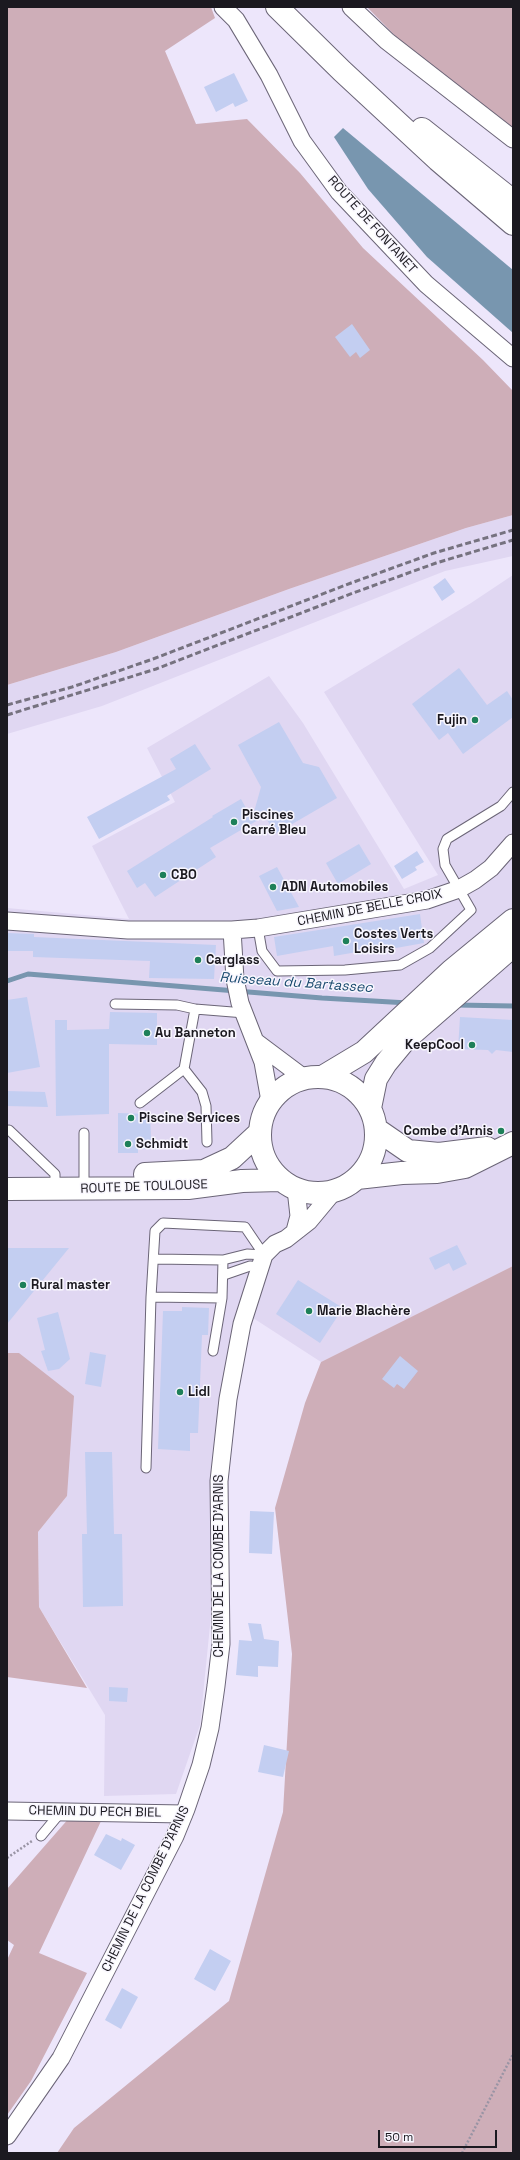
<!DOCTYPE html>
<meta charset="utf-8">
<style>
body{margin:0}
#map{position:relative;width:520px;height:2160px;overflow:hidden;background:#ede6fb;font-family:"Space Grotesk",sans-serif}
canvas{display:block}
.frame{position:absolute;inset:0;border:8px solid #1b1920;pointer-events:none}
.scale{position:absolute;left:378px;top:2130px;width:119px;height:18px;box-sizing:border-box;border:2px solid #1b1920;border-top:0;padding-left:5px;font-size:12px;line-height:14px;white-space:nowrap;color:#1b1920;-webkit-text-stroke:3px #f8f6fe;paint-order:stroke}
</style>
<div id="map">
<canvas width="520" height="2160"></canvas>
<div class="frame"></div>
<div class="scale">50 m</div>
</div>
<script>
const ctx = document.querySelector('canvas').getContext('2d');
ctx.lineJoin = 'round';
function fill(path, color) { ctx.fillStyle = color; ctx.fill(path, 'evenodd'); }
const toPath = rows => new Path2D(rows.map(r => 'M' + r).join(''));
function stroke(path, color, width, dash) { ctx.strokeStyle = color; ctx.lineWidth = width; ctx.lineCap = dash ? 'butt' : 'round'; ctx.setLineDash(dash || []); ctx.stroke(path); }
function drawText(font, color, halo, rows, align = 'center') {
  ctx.font = font + ' "Space Grotesk",sans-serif'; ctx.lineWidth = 3; ctx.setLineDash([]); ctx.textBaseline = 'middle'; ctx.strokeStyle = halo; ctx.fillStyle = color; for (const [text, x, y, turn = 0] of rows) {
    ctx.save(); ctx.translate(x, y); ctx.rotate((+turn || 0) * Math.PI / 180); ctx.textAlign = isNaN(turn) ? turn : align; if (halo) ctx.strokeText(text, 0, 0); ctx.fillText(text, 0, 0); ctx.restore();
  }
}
fill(toPath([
 [513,515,513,556,445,571,102,706,7,734,7,685,116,652,289,589,466,528],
 [513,575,513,1266,321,1362,250,1316,226,1466,200,1725,176,1794,104,1796,105,1715,39,1607,38,1532,67,1496,19,1353,7,1353,7,908,129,919,92,846,175,802,147,748,269,676,303,723,404,889,438,875,324,692,471,603]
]), '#e0d7f2');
fill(toPath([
 [7,7,211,7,215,18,165,51,196,124,247,119,300,173,363,248,483,360,513,391,513,515,466,528,289,589,116,652,7,685],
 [367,7,513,7,513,141,416,57],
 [513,1266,513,2153,57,2153,74,2128,229,2001,283,1812,292,1654,275,1508,305,1403,321,1362],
 [7,1353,19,1353,74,1396,67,1496,38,1532,39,1607,87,1688,7,1677],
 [70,1817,102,1819,39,1953,87,1973,31,2081,7,2115,7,1960,14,1945,7,1940,7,1889]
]), '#ceaeb8');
fill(toPath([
 [343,128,513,270,513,333,427,257,368,189,334,137]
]), '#7896af');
stroke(toPath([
 [7,981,28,974,322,998,408,1003],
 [456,1005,513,1006]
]), '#7896af', 5);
fill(toPath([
 [234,73,248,101,235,107,233,103,216,112,204,87],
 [352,324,370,350,360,358,356,352,350,357,335,337],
 [445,578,455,592,442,601,433,587],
 [459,668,487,705,507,691,513,700,513,717,463,754,448,733,439,740,412,704],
 [279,722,303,763,319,767,337,798,275,834,265,816,210,848,216,857,155,897,145,883,137,888,127,871,213,817,212,816,241,799,252,819,261,787,238,745],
 [195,744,211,769,167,796,170,800,99,839,87,817,176,769,170,759],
 [359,844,371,864,338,884,326,863],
 [417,851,424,862,415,867,417,870,402,879,394,866],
 [277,867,299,907,277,911,259,876],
 [420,914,424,943,357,955,357,952,334,956,333,946,277,956,274,937],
 [7,933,34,934,34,937,216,945,214,979,149,978,150,961,33,957,33,951,7,951],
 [27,997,40,1067,7,1073,7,1000],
 [110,1012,157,1013,157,1045,109,1044,109,1114,56,1116,55,1020,67,1020,67,1030,109,1029],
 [460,1017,513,1020,513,1052,496,1050,492,1054,488,1050,458,1049],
 [7,1091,45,1092,48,1107,7,1106],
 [118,1113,150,1114,151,1137,154,1140,153,1149,138,1149,138,1153,118,1153],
 [457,1245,467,1264,453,1271,449,1263,435,1270,429,1258],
 [7,1248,69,1248,7,1324],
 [298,1280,343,1308,320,1343,276,1314],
 [182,1307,209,1308,208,1335,202,1335,198,1433,190,1433,190,1451,158,1449,163,1311,182,1311],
 [58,1312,70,1359,59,1369,48,1371,41,1351,45,1350,37,1318],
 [90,1352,106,1355,101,1387,85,1384],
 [400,1356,418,1371,404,1389,397,1384,394,1388,382,1379],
 [85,1452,112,1452,114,1534,122,1534,123,1606,83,1607,82,1534,87,1534],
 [250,1511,274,1512,272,1554,249,1553],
 [248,1623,261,1624,264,1639,279,1641,278,1667,258,1666,258,1677,236,1675,239,1640,252,1641],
 [109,1687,128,1688,127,1702,109,1701],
 [264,1745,289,1751,283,1777,258,1772],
 [106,1834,121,1841,122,1838,135,1845,121,1870,94,1855],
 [210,1949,231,1961,215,1991,194,1979],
 [122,1988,138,1997,121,2029,105,2020]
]), '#c3cef1');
const service = toPath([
 [258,928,262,951,277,971,345,970,400,965,430,948,471,910,445,865,443,849,447,839,501,806,513,792],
 [115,1004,177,1005,195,1009],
 [184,1069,202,1092,206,1106,207,1142],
 [140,1103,184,1069,195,1009,245,1013],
 [9,1130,55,1174,55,1189],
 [84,1189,84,1133],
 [155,1259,223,1260,247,1254,264,1255],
 [224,1275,250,1266,259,1267],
 [222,1298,151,1297,155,1231,163,1223,245,1227,264,1255],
 [213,1351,222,1298,223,1260],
 [146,1468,151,1297],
 [41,1836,61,1812]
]);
const minor = toPath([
 [223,7,236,20,269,75,302,141,339,192,426,284,513,358],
 [351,7,387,41,513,139],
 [7,921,128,930,232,930,258,928,427,900,459,889,475,880,491,868,513,843],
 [232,930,235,979,240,1003,263,1062,270,1101],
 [256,1042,304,1078],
 [295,1231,299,1216,296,1189],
 [7,1811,184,1814],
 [7,2136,61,2058,175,1836,186,1809,201,1765,210,1728,216,1686,221,1644,219,1481,228,1399,242,1324,264,1255,275,1244,286,1239,309,1221,334,1191]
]);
const primary = toPath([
 [277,7,342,71,438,160,513,224],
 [422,129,513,201],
 [324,1076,364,1052,451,971,513,920],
 '260 1135a58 58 0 1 1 116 0a58 58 0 1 1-116 0Z',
 [370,1108,376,1079,386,1063,405,1040,513,946],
 [376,1129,408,1151,439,1154,487,1148],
 [145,1174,204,1171,232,1158,259,1133],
 [357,1178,402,1173,437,1172,465,1167,513,1143],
 [7,1189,188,1188,242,1181,280,1180]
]);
stroke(service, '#6b6577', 11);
stroke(minor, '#6b6577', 19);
stroke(primary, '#6b6577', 24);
stroke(toPath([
 [7,1858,32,1841],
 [462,2153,513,2054]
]), '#9994a4', 2.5, [2, 2]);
stroke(service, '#fff', 9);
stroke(minor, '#fff', 17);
stroke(primary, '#fff', 22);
stroke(toPath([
 [7,705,72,687,153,659,351,583,434,553,513,530],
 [7,715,156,669,353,593,436,563,513,540]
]), '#76727f', 3, [6, 3]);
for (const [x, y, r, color] of [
 [475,720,4,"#1e8059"],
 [234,822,4,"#1e8059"],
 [163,875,4,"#1e8059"],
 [273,887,4,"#1e8059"],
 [346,941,4,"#1e8059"],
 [198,960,4,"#1e8059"],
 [147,1033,4,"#1e8059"],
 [472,1045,4,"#1e8059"],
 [131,1118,4,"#1e8059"],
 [501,1131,4,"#1e8059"],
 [128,1144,4,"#1e8059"],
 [23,1285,4,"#1e8059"],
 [309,1311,4,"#1e8059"],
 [180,1392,4,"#1e8059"]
]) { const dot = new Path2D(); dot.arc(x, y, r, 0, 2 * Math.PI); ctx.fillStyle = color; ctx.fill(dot); stroke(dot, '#f8f6fe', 1.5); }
drawText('13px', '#1b1920', '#f8f6fe', [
 ["ROUTE DE FONTANET",372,225,48],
 ["CHEMIN DE BELLE CROIX",370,908,-11],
 ["ROUTE DE TOULOUSE",144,1187,-2],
 ["CHEMIN DE LA COMBE D'ARNIS",219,1566,-90],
 ["CHEMIN DU PECH BIEL",95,1812,1],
 ["CHEMIN DE LA COMBE D'ARNIS",146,1889,-64]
]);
drawText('bold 13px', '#1b1920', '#f8f6fe', [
 ["Fujin",467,720,"right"],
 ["Piscines",242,815],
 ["Carré Bleu",242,830],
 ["CBO",171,875],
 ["ADN Automobiles",281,887],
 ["Costes Verts",354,934],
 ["Loisirs",354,949],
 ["Carglass",206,960],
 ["Au Banneton",155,1033],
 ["KeepCool",464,1045,"right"],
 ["Piscine Services",139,1118],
 ["Combe d'Arnis",493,1131,"right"],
 ["Schmidt",136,1144],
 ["Rural master",31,1285],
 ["Marie Blachère",317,1311],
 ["Lidl",188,1392]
], 'left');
drawText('italic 14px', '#1b4b6f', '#f8f6fe', [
 ["Ruisseau du Bartassec",296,983,4]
]);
</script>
